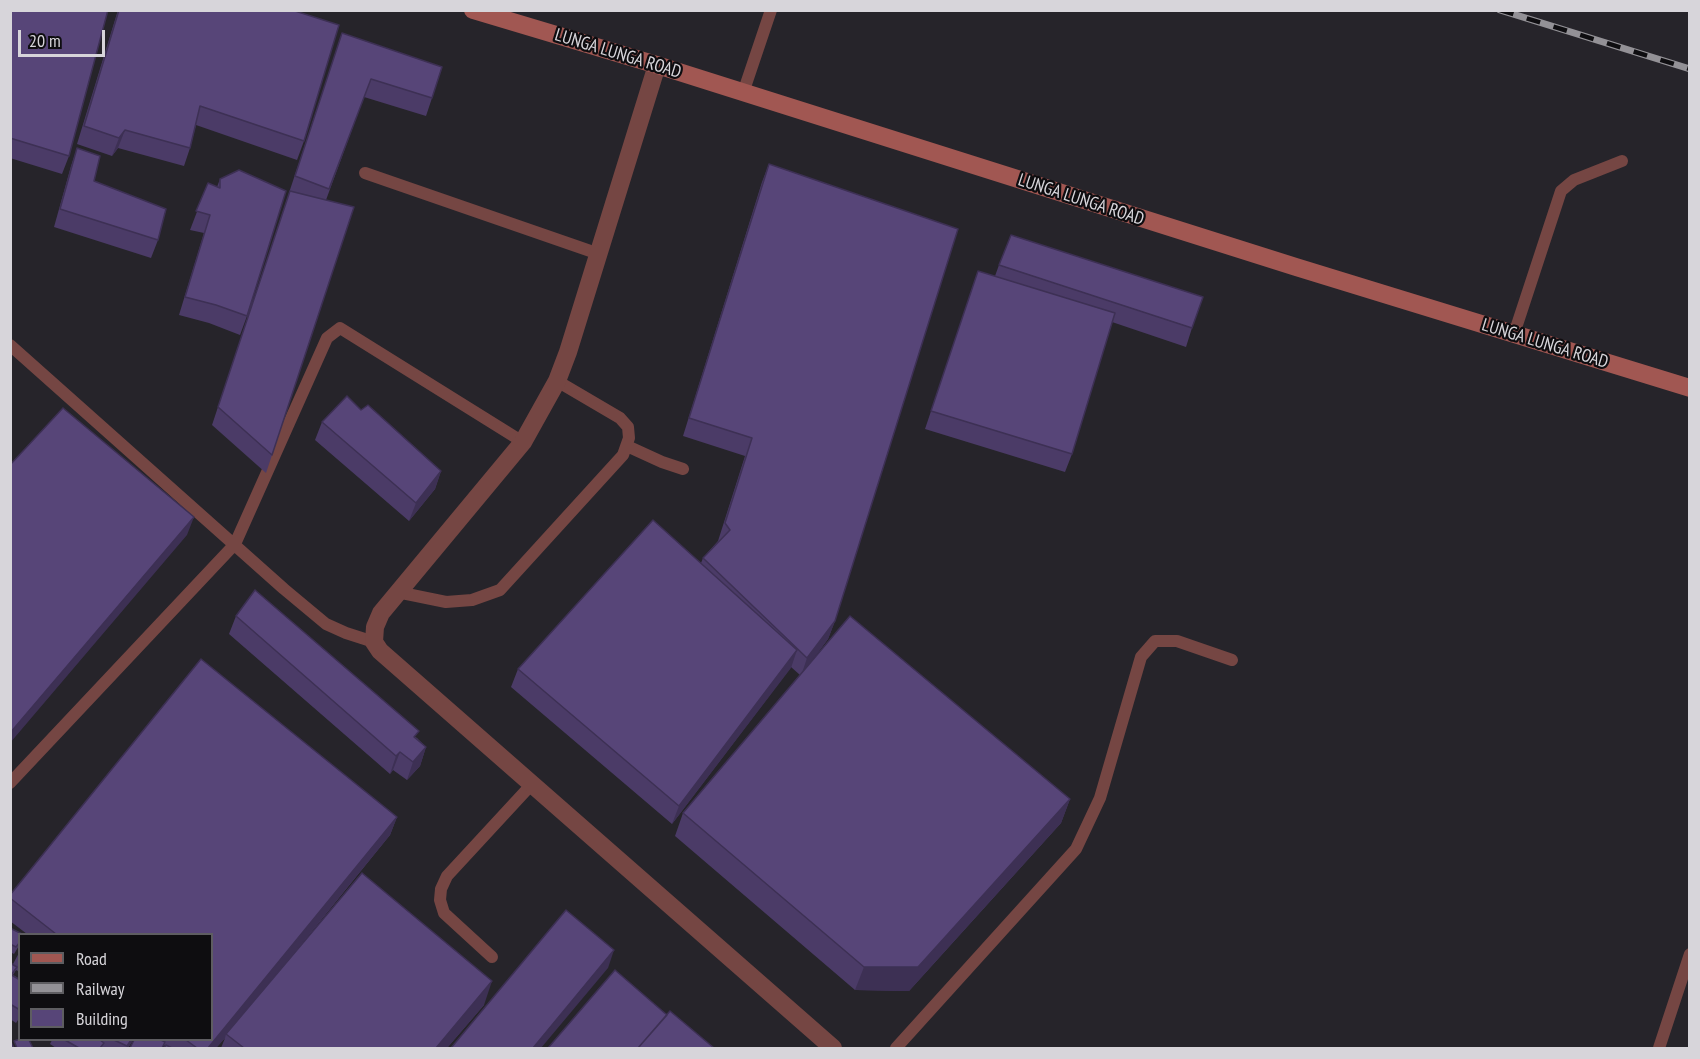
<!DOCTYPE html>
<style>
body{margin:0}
#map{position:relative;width:1700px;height:1059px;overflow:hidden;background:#26242a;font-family:"PT Sans Narrow",sans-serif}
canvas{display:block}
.frame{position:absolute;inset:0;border:12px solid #d7d5da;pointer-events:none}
.legend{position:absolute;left:18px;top:933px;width:195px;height:108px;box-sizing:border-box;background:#0e0d10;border:2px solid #5e5d61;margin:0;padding:8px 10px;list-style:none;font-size:18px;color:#d7d5da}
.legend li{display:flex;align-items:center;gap:12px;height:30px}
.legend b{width:30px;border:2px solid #5e5d61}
.scale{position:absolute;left:18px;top:30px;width:87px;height:27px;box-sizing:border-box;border:3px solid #d7d5da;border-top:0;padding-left:8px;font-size:18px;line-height:21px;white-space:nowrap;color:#d7d5da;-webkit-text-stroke:4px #0e0d10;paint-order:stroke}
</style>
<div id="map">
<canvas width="1700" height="1059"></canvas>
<div class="frame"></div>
<ul class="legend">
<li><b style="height:8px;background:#a15752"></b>Road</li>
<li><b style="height:8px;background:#939196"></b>Railway</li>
<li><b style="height:16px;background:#574578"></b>Building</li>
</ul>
<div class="scale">20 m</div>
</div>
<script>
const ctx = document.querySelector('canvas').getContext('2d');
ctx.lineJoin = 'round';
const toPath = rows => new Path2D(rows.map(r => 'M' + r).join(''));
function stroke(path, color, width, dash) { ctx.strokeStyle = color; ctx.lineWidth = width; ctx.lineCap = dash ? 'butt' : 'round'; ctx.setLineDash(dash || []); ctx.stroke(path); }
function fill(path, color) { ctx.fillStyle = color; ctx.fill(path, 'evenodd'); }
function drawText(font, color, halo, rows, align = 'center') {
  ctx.font = font + ' "PT Sans Narrow",sans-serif'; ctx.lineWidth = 4.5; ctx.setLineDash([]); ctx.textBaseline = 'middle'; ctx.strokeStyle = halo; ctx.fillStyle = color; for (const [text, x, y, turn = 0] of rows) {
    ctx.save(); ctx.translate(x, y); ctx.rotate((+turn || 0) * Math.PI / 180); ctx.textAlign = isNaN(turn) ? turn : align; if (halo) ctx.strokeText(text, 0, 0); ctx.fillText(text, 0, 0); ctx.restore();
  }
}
stroke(toPath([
 [743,93,771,10],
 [365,173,599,254],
 [1514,334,1561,191,1574,180,1622,161],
 [10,345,284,589,326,624,346,633,374,642],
 [627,446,662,462,683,469],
 [397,592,446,602,472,600,500,590,623,455,629,438,628,427,620,418,557,381],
 [10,783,235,544,327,338,340,328,523,442],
 [492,957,444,913,440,900,441,889,447,876,532,784],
 [896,1048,1076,849,1100,798,1141,657,1155,641,1177,641,1232,660],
 [1659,1048,1690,954]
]), '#754643', 12);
stroke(toPath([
 [657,65,568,352,557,381,523,442,381,613,375,627,374,642,380,651,833,1048]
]), '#754643', 18);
stroke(toPath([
 [473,10,657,65,1296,267,1690,388]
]), '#a15752', 18);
const rail = toPath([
 [1500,10,1690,69]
]);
stroke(rail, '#939196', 7);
stroke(rail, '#0e0d10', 4.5, [14]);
fill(toPath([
 [10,10,69,156,62,174,10,158],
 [118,10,292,10,304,141,297,160,196,125,190,148,184,166,118,148,112,156,77,144],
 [342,33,432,98,426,116,364,97,326,200,272,455,266,473,212,425],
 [77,148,94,181,158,240,151,258,54,227,71,166],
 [769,164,835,621,828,639,813,659,1070,799,1061,823,909,991,855,990,675,836,683,813,800,675,791,667,672,824,511,687,518,669,701,563,703,558,718,541,745,456,683,436,762,182],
 [220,179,247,316,240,335,209,323,179,315,204,233,190,230,208,183,217,187],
 [999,265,1192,328,1186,347,1112,322,1072,454,1065,472,925,429,978,271,995,276],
 [361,410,441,471,435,489,409,521,315,440,322,422],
 [236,616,417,738,426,747,420,766,407,780,393,770,390,774,229,634],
 [397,817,390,835,287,962,484,1005,447,1048,221,1048,225,1038,216,1048,164,1048,165,1046,164,1045,134,1040,212,1040,212,934,27,934,10,921,10,895],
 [10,928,20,934,20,944,14,954,10,952],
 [20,951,20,972,16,970,13,975,18,978,20,973,20,1017,16,1023,10,1019,10,963,13,964],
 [52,1040,133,1040,128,1048,56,1048,50,1044]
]), '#4b3b67');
fill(toPath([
 [125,130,118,148,112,156,119,138],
 [441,471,435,489,409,521,416,503],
 [194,517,187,535,10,743,10,733],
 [835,621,828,639,801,676,807,658],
 [797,650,791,668,672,824,679,806],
 [426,747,420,766,407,780,413,762],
 [400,752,393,770,390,774,396,756],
 [1070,799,1061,823,909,991,855,990,864,967],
 [397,817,390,835,227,1035,226,1034,225,1038,216,1048,208,1048],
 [614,950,608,968,541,1048,533,1048],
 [492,981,484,1005,447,1048,436,1048],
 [131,1040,133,1040,128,1048,126,1048]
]), '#3d3054');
const building = toPath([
 [10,10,108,10,69,156,10,138,10,10],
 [119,10,292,10,339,25,304,141,200,106,190,148,125,130,119,138,84,126,119,10],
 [342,33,442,67,432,98,371,79,329,189,295,176,342,33],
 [77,148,100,156,94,181,166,209,158,240,60,209,77,148],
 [769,164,958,229,835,621,807,658,703,558,730,530,725,523,752,438,689,418,769,164],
 [239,170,286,191,247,316,216,305,185,297,210,215,196,211,208,183,220,188,220,179,239,170],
 [290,191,354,207,272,455,218,407,290,191],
 [1011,235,1203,297,1192,328,999,265,1011,235],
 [978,271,1115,313,1072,454,931,411,978,271],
 [347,396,361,410,368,405,441,471,416,503,322,422,347,396],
 [63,408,194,517,10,733,10,465,63,408],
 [653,520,797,650,679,806,518,669,653,520],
 [255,590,419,731,414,737,426,747,413,762,400,752,396,756,236,616,255,590],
 [850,616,1070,799,918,967,864,967,683,813,850,616],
 [201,659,397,817,208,1048,197,1048,186,1040,212,1040,212,934,56,934,10,898,10,895,201,659],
 [362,873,492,981,436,1048,244,1048,226,1034,362,873],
 [566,910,614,950,533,1048,451,1048,566,910],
 [10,928,22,934,20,934,20,942,16,947,10,944,10,928],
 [10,963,17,967,12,974,10,974,10,963],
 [615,970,667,1015,638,1048,548,1048,615,970],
 [10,974,20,980,20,1010,10,1004,10,974],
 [670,1011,714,1048,638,1048,670,1011],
 [20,1039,29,1040,33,1048,17,1048,14,1041,20,1039],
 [10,1040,14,1048,10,1048,10,1040],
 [65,1040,100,1040,104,1043,100,1048,79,1048,65,1040],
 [114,1040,131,1040,127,1046,114,1040],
 [134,1040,161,1040,165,1042,162,1048,130,1048,134,1040],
 [166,1045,172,1048,164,1048,166,1045]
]);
fill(building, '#574578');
stroke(building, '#3d3054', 1.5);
drawText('18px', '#d7d5da', '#0e0d10', [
 ["LUNGA LUNGA ROAD",618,54,17],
 ["LUNGA LUNGA ROAD",1081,200,18],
 ["LUNGA LUNGA ROAD",1545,344,17]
]);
</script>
